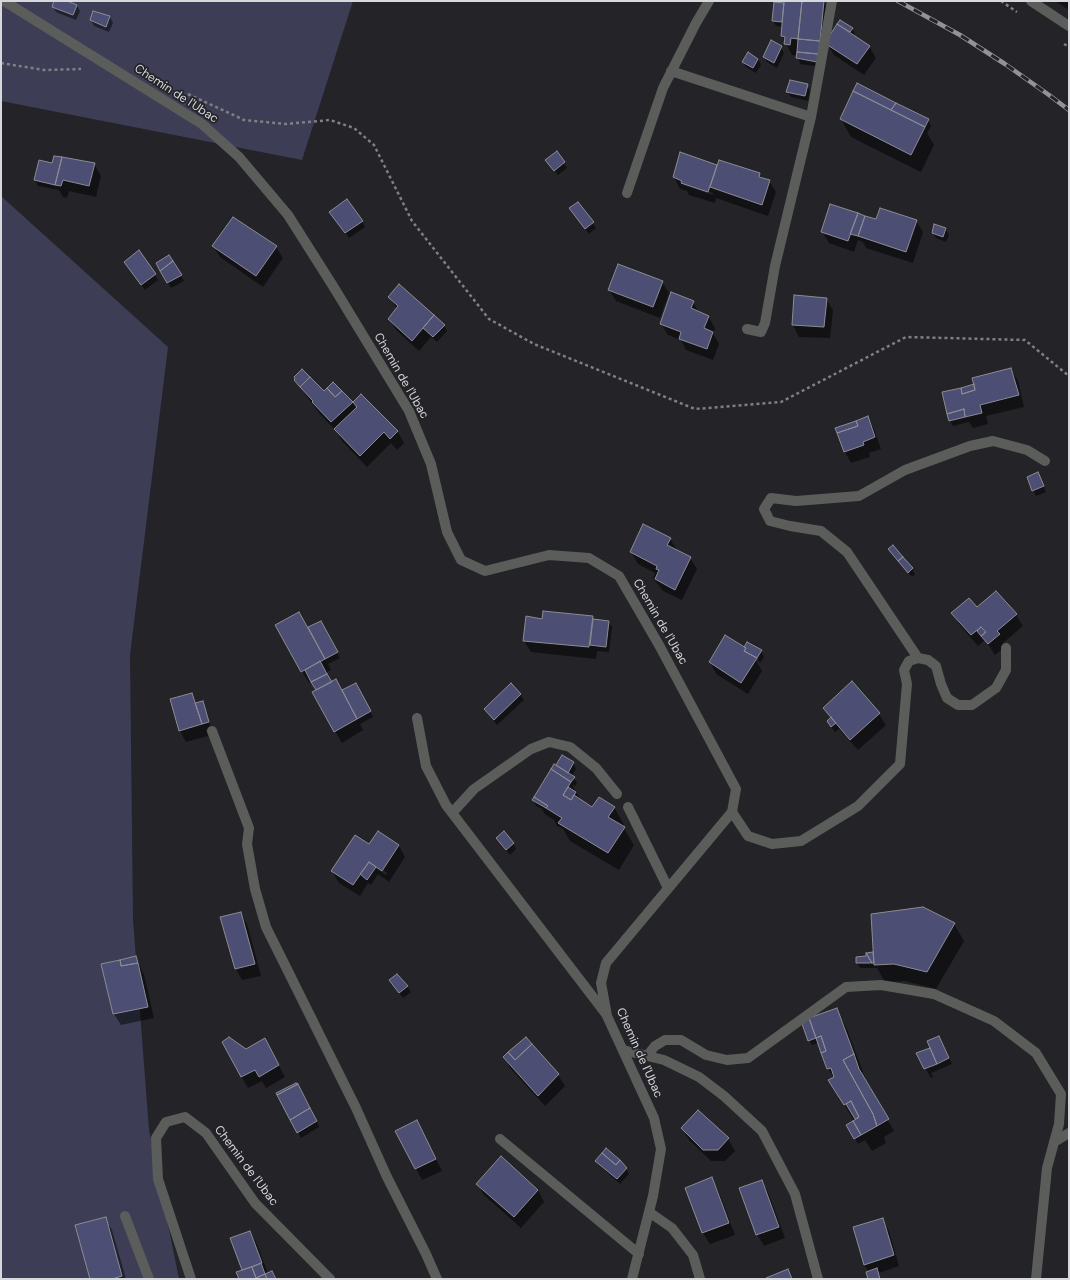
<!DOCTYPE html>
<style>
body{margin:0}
#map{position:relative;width:1070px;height:1280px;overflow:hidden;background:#232328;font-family:"DM Sans",sans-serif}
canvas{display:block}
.frame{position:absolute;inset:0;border:2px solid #d7d8db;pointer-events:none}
</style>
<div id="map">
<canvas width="1070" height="1280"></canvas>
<div class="frame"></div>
</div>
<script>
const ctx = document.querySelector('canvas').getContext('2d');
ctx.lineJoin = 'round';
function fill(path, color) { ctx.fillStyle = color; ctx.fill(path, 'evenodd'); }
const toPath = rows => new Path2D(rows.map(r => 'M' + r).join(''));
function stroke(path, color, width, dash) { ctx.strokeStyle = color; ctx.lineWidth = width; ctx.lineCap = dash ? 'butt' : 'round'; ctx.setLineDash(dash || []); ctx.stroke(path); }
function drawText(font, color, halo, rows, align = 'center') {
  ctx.font = font + ' "DM Sans",sans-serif'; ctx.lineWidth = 3.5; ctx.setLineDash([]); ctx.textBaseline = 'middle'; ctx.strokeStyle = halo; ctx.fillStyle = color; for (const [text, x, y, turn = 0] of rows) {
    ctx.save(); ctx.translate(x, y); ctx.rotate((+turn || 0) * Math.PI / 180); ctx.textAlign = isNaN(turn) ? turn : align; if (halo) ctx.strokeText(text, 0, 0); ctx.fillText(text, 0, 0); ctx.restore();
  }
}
fill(toPath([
 [1,1,353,1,302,160,1,101],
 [1,196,168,347,130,655,133,920,149,1130,179,1279,1,1279]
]), '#3d3e56');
fill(toPath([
 [55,1,65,1,77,6,80,11,76,20,56,12,53,6],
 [775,1,824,2,830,13,820,67,800,64,798,56,792,55,782,36,782,27,776,26,773,21],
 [1055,1,1069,1,1069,10],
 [94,12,110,17,113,23,109,32,94,26,91,20],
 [841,21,852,28,855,34,854,36,869,46,876,58,864,75,834,55,827,43,831,35],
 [781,47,784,53,777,68,767,62,764,57],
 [758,59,761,65,756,73,746,67,743,62],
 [807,85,810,91,808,101,791,97,787,92],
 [841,119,928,120,931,126,927,133,934,145,921,172,851,137],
 [556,152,567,168,558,175,546,160],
 [681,154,717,167,759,174,762,178,769,181,776,192,768,216,716,198,715,203,689,195,687,191,680,189,674,177],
 [683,183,713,193,713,195,683,185],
 [39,161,53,164,94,164,101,176,96,197,69,191,67,198,63,197,59,190,38,186,35,180],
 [578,203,596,228,589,234,574,214],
 [334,217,362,221,365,227,349,238],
 [916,221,923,232,913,263,866,248,863,242,858,240,854,252,829,243,822,231],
 [935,226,946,229,949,235,946,242,936,238,933,233],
 [213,246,276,247,283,258,263,287,220,257],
 [139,252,158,280,145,290,129,267],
 [169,256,184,281,171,288,157,264],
 [662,282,669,293,660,318,616,301,609,290],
 [795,296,826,299,833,310,830,338,799,337,793,325],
 [389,297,444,325,447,331,437,342,431,337,419,351,396,330,389,319,397,309],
 [693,302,699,313,708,316,715,328,713,333,719,344,713,360,686,350,681,340,668,335,661,324],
 [1011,369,1018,381,1024,407,986,416,988,424,973,428,969,422,953,426,950,421],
 [295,381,324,393,352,402,358,412,359,411,354,402,361,396,398,432,404,443,397,450,391,443,367,467,342,441,336,431,320,414],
 [868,417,874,429,881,449,869,453,870,457,851,463,845,452],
 [1040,479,1046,492,1036,496,1033,490],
 [670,539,677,550,690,558,697,569,682,600,663,591,653,578,655,573,638,564,631,552],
 [893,555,912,569,915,574,912,577],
 [996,592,1016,615,1023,626,1003,643,1006,646,995,655,985,640,978,646,959,624,953,613,977,608],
 [592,617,594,620,608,622,612,627,609,652,597,651,596,659,531,652,524,641,543,620],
 [320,622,340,658,328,664,331,670,326,673,331,683,342,692,355,684,373,717,360,724,363,730,342,743,335,731,317,690,312,681,309,683,302,671,308,629],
 [744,648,761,651,764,657,760,663,755,654,753,655,762,671,748,694,716,674,710,662],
 [192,694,197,704,202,702,205,708,211,728,206,730,208,736,186,742,180,731,171,700],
 [520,694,524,700,497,725,485,709],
 [824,708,879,714,886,725,858,750,839,729,835,732,831,727,828,722,831,719],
 [563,756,573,763,576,769,572,776,577,783,575,786,572,785,581,800,593,808,614,807,624,825,623,827,634,845,619,870,570,841,563,829,557,826,554,820,545,814,542,809,536,806,533,800],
 [566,789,568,789,561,800,559,799],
 [379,832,399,846,405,857,389,882,378,874,371,885,368,883,360,896,339,883,332,871,369,846],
 [376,865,387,873,386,875,376,868],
 [497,838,513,843,516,849,510,855],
 [240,913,247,924,261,976,242,980,236,969],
 [954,924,964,941,936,989,905,981,885,982,877,968,860,968,857,963,873,953,875,956],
 [136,957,144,975,154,1018,121,1025,114,1014,102,964],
 [390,981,407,986,411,992,403,998],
 [836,1009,846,1027,863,1072,862,1072,865,1081,894,1131,884,1137,886,1143,872,1151,865,1140,858,1144,847,1125,854,1121,830,1080,834,1078,828,1068,818,1043,812,1045,809,1040],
 [526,1038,558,1075,565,1086,545,1106,511,1069,504,1057],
 [942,1043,952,1064,931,1073,933,1077,931,1078,917,1053],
 [246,1050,271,1051,285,1077,266,1088,262,1081,248,1088,241,1076],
 [698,1112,728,1139,735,1151,725,1161,711,1161,689,1140,682,1128],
 [291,1120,316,1120,319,1127,301,1138],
 [397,1131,423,1133,442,1171,422,1180],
 [501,1157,538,1190,544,1202,521,1228,484,1195,478,1184],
 [596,1161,626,1168,629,1174,620,1184,600,1166],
 [711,1178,718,1190,735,1235,710,1244,703,1233,686,1188],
 [762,1181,768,1192,785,1238,764,1246,757,1234],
 [105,1218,112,1230,126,1279,91,1279],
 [882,1219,889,1231,899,1266,879,1273,881,1279,869,1279,869,1272,864,1265],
 [250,1232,257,1244,268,1274,272,1272,276,1279,240,1279,244,1271,232,1239]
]), '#0007');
const building = toPath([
 [54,1,67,1,77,5,73,15,52,7,54,1],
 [784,1,802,1,798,39,791,38,790,45,784,44,785,37,781,36,784,1],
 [802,1,824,1,820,41,798,39,802,1],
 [774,2,784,3,782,22,772,21,774,2],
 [93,11,110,16,106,27,90,20,93,11],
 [840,20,853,28,850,32,837,24,840,20],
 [837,24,870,46,857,64,826,44,830,35,837,24],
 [798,39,820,41,818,54,797,52,798,39],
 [771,40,782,46,774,63,763,57,771,40],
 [748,52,758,59,753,68,742,62,748,52],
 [797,52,818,54,817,62,796,58,797,52],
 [790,80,808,84,805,96,786,92,790,80],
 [857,83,896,103,891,110,853,91,857,83],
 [853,91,925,127,911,155,840,119,853,91],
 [896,103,929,119,925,127,891,110,896,103],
 [557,151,565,162,554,171,545,160,557,151],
 [680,152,717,165,708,192,681,183,682,181,673,177,680,152],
 [54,156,62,157,55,185,34,180,39,160,52,163,54,156],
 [62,157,95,163,89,186,63,180,61,186,55,185,62,157],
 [719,160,760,173,759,177,770,180,762,205,710,187,719,160],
 [347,199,363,221,345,233,329,212,347,199],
 [578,202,594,222,585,229,569,208,578,202],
 [830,204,858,213,848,241,821,232,830,204],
 [880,208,917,220,906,252,858,236,865,216,876,219,880,208],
 [858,213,865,216,858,236,850,234,858,213],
 [233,217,277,246,256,276,212,246,233,217],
 [934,224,946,228,943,237,932,233,934,224],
 [139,250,156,274,141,285,124,262,139,250],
 [169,255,173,261,160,271,156,263,169,255],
 [173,261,182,275,167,283,160,271,173,261],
 [618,264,663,281,653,307,608,290,618,264],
 [399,284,434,315,412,341,388,319,398,306,388,297,399,284],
 [671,292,694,301,691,308,709,316,704,328,713,332,707,349,679,339,681,332,660,324,671,292],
 [794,295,827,298,824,327,792,325,794,295],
 [434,315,445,325,433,337,423,328,434,315],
 [1011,368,1019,395,980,405,982,413,965,417,964,409,947,414,942,392,961,388,962,394,975,390,972,378,1011,368],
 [302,369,310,377,300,387,294,380,295,379,294,377,302,369],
 [310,377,324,391,327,388,335,397,342,391,353,402,331,422,312,402,313,401,300,387,310,377],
 [333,382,342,391,335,397,327,388,333,382],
 [974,384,975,390,962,394,961,388,974,384],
 [361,394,398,431,390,439,384,432,360,456,334,429,357,407,353,402,361,394],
 [964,409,965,417,949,421,947,414,964,409],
 [868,416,875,437,863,442,864,445,844,452,837,433,858,426,856,421,868,416],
 [856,421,858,426,837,433,835,428,856,421],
 [1038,472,1044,486,1032,491,1027,477,1038,472],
 [643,524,671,538,667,545,691,557,675,590,655,579,659,570,656,569,657,566,630,552,643,524],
 [893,545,903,557,898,561,888,549,893,545],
 [903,557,913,568,908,573,898,561,903,557],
 [996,591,1017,614,997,631,1000,634,988,644,981,636,986,632,981,627,971,635,951,613,969,598,977,607,996,591],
 [543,611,593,616,589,647,523,641,526,616,542,619,543,611],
 [299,612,325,659,301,672,275,625,299,612],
 [593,619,609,621,606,647,590,645,593,619],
 [321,621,338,652,325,659,308,627,321,621],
 [981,627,986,632,981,636,977,631,981,627],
 [725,635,746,648,744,651,757,658,741,683,709,662,725,635],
 [747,642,762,650,757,658,744,651,746,648,744,647,747,642],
 [320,661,327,674,311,682,305,670,320,661],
 [327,674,332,682,316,690,311,682,327,674],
 [336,679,357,719,334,732,312,692,336,679],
 [852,681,880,713,850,740,823,708,852,681],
 [356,683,371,711,357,719,342,690,356,683],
 [511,683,521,694,494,720,484,709,511,683],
 [192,693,202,724,179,731,170,699,192,693],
 [203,701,209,722,202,724,195,703,203,701],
 [831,717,836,723,831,727,827,721,831,717],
 [562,755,574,762,568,773,556,765,562,755],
 [554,764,575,777,571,782,551,769,554,764],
 [551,769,571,782,563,795,571,800,574,795,592,807,599,797,615,807,608,817,625,827,608,853,558,823,562,818,546,808,548,806,534,797,551,769],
 [568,787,576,792,571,800,563,795,568,787],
 [534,797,548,806,546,808,532,800,534,797],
 [378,831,399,845,382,871,369,862,353,885,331,871,355,835,369,844,378,831],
 [504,831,514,843,506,850,496,838,504,831],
 [369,862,376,867,367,880,360,874,369,862],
 [923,907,955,923,927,972,894,964,874,965,871,914,923,907],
 [241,912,255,964,235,969,220,917,241,912],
 [873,952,874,963,872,963,866,953,873,952],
 [866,953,872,963,856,963,856,957,866,956,866,953],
 [136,956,138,963,121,966,120,960,136,956],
 [120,960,121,966,138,963,148,1007,113,1014,101,964,120,960],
 [397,974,408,986,399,993,389,980,397,974],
 [837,1008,854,1054,843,1060,873,1114,877,1126,861,1135,853,1121,859,1117,851,1101,844,1105,828,1080,834,1077,831,1068,827,1069,821,1053,826,1051,821,1036,816,1038,809,1018,837,1008],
 [809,1018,816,1038,808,1041,801,1021,809,1018],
 [821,1036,826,1051,821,1053,816,1038,821,1036],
 [939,1036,949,1058,937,1064,927,1041,939,1036],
 [229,1037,246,1049,265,1038,279,1065,259,1077,255,1070,241,1077,222,1042,229,1037],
 [526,1037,532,1044,515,1060,508,1052,526,1037],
 [532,1044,559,1074,538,1096,503,1057,508,1052,515,1060,532,1044],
 [930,1048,937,1064,924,1069,916,1053,930,1048],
 [854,1054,859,1069,889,1119,877,1126,873,1114,843,1060,854,1054],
 [296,1083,298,1084,277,1095,276,1093,296,1083],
 [298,1084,310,1108,290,1120,277,1095,298,1084],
 [851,1101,859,1117,855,1119,846,1104,851,1101],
 [310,1108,317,1121,297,1133,290,1120,310,1108],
 [698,1110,729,1138,718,1150,703,1150,681,1128,698,1110],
 [417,1120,436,1159,415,1169,395,1131,417,1120],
 [853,1121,861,1135,854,1139,846,1125,853,1121],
 [606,1148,620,1160,616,1165,602,1153,606,1148],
 [602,1153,616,1165,620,1160,627,1168,617,1179,595,1161,602,1153],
 [501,1156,538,1190,514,1217,476,1184,501,1156],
 [712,1177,729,1223,702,1233,685,1188,712,1177],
 [762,1180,779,1227,756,1235,739,1188,762,1180],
 [106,1217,122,1276,112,1279,90,1279,75,1225,106,1217],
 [883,1218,894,1255,864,1265,853,1227,883,1218],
 [250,1231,262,1263,242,1270,230,1238,250,1231],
 [261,1263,265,1274,256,1278,252,1267,261,1263],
 [252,1267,256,1278,265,1274,267,1279,239,1279,236,1272,252,1267],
 [877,1268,880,1279,868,1279,866,1272,877,1268],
 [788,1269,792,1279,766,1279,766,1278,788,1269],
 [272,1271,276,1279,267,1279,265,1274,272,1271]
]);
fill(building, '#4d4e74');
stroke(building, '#8b8c93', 1);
stroke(toPath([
 [1001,1,1017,12],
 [1064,44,1069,47],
 [1,63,44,70,81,69],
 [188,94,244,120,286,124,330,120,354,128,374,145,412,221,489,319,534,344,695,409,781,402,906,337,1025,340,1069,376]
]), '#7f8084', 2.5, [3, 3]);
stroke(toPath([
 [4,1,202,124,239,157,288,215,333,286,409,411,431,464,447,532,461,560,485,571,549,555,589,558,619,576,659,645,736,789,732,812,606,963,601,983,607,1016,654,1118,661,1149,653,1196,632,1279],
 [1031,1,1069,26],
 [671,71,811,117],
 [627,193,663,88,696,23,709,1],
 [747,329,761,332,765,323,775,266,811,117,832,1],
 [918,658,928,660,936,666,941,684,947,698,958,705,972,705,996,688,1006,670,1006,648],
 [417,718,426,766,446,805,606,1014],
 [212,731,249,828,247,844,255,889,266,927,356,1108,387,1177,426,1254,437,1279],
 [628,807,668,888],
 [732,812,748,836,772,844,801,841,858,806,900,764,907,684,904,670,909,661,918,658,847,552,821,531,790,526,770,521,764,509,771,498,796,501,859,496,905,470,970,446,993,441,1027,450,1045,461],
 [452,813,474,789,531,749,549,742,570,747,596,768,617,794],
 [623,1050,664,1060,699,1077,724,1096,762,1131,795,1194,818,1279],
 [647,1056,655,1046,665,1040,681,1040,706,1055,727,1060,748,1058,846,987,881,985,934,994,994,1021,1036,1053,1061,1094,1059,1124,1047,1168,1036,1279],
 [500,1139,639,1254],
 [1054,1142,1069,1133],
 [649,1212,672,1228,693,1255,700,1279],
 [125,1216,149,1279],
 [191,1279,158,1179,156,1138,166,1122,185,1117,206,1133,255,1203,330,1279]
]), '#5b5d5a', 10);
const rail = toPath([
 [898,1,960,35,1005,64,1049,95,1069,110]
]);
stroke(rail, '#939397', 4.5);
stroke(rail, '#232328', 3, [9]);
drawText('12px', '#d7d8db', '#232328', [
 ["Chemin de l'Ubac",176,94,33],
 ["Chemin de l'Ubac",401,376,60],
 ["Chemin de l'Ubac",660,622,60],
 ["Chemin de l'Ubac",639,1053,66],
 ["Chemin de l'Ubac",246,1166,53]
]);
</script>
